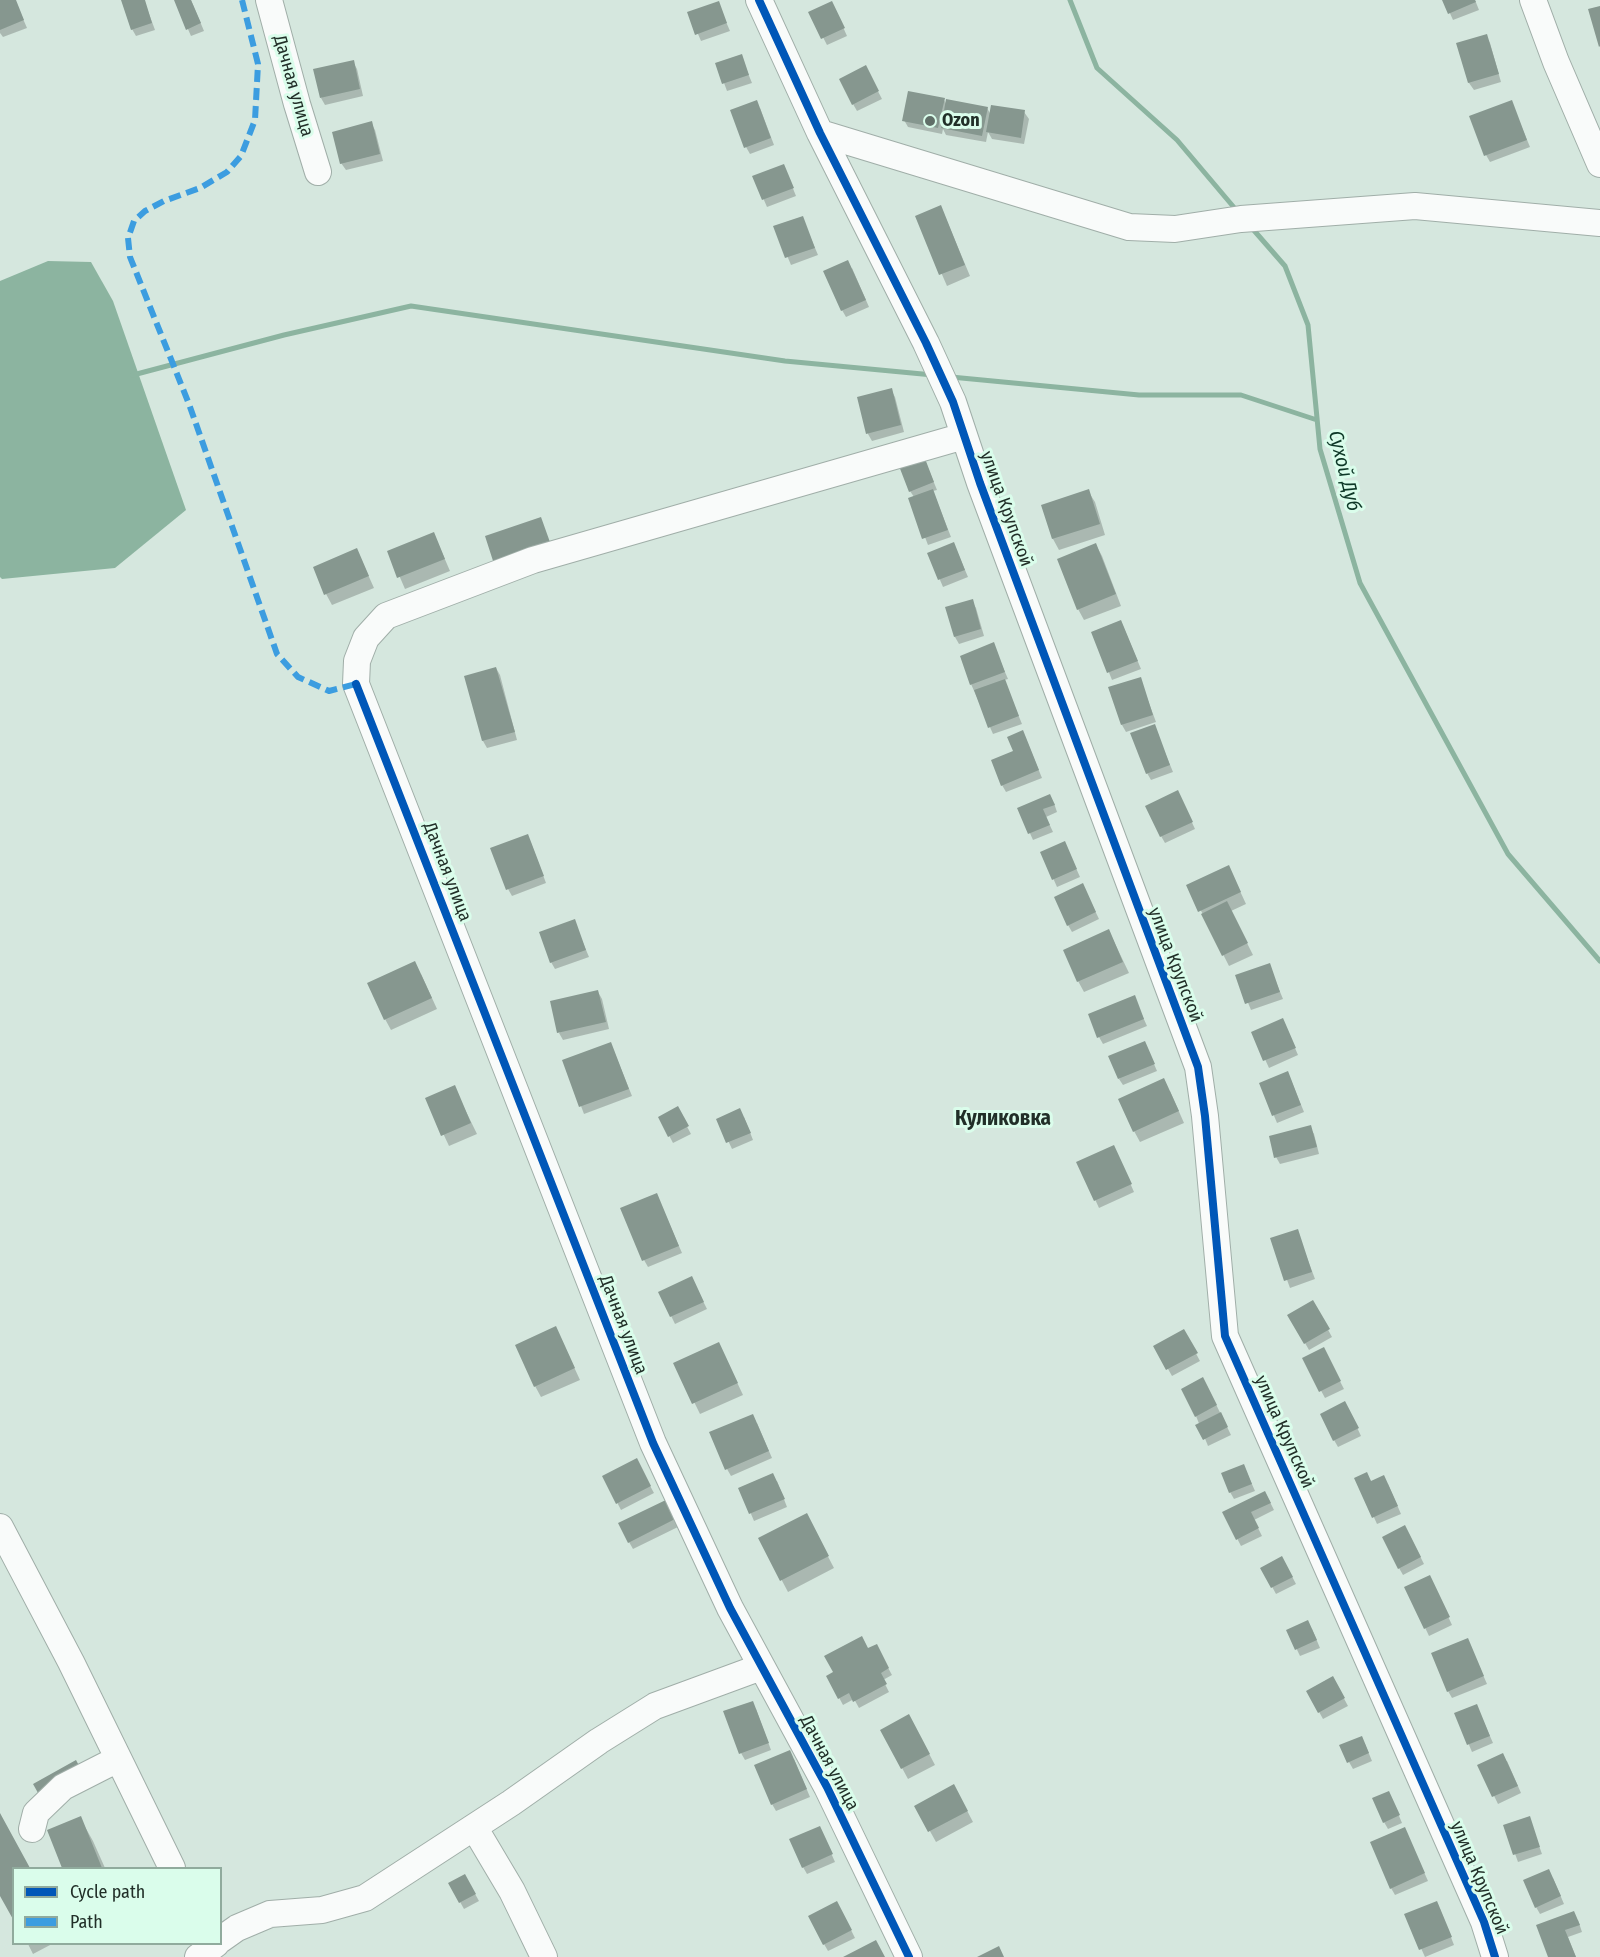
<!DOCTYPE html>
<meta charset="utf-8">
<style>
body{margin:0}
#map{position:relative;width:1600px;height:1957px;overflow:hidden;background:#d5e7de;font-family:"Fira Sans Condensed",sans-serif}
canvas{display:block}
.legend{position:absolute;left:12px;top:1867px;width:210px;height:78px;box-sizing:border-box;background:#dafdeb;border:2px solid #90ab9d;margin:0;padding:8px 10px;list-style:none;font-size:18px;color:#212f28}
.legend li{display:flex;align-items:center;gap:12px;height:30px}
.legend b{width:30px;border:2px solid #90ab9d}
</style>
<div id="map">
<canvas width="1600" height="1957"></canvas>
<ul class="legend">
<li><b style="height:8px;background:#0057b8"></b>Cycle path</li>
<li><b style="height:8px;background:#3c9de0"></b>Path</li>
</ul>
</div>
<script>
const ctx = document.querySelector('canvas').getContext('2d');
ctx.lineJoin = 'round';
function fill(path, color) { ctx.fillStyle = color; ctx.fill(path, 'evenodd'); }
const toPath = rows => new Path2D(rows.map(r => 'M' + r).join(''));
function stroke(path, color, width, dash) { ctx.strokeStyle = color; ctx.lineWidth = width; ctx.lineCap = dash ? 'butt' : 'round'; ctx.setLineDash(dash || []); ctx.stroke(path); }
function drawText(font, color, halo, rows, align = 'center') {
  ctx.font = font + ' "Fira Sans Condensed",sans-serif'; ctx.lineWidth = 6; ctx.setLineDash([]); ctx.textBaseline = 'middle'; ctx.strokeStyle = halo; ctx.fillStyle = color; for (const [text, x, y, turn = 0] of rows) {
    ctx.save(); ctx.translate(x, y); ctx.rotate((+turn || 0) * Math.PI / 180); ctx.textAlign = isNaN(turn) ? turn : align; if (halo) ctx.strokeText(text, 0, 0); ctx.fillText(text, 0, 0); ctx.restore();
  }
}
fill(toPath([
 [48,261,91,262,113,301,186,510,115,568,2,579,0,577,0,281]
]), '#8cb4a0');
fill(toPath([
 [0,0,15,0,27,28,3,37,0,33],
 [128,0,144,0,155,30,136,36,132,29],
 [175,0,191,0,204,31,191,36],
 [1444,0,1475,0,1479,10,1453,20],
 [718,3,730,31,701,41,689,13],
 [835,9,847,36,827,45,810,12],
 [1486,36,1490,43,1501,82,1474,90,1469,83,1458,44],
 [741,56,752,83,727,91,717,64],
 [353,62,357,69,363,96,325,105,321,98],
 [869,74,882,99,857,111,853,104],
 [944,100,947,105,987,108,991,115,1024,112,1029,119,1024,144,992,139,988,132,986,142,946,135,943,129,942,134,908,127,904,120],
 [1511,101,1530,147,1490,162,1486,155],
 [760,108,774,145,750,154,746,147],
 [371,123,375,130,383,161,346,170,341,163],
 [784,166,796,196,767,207,754,177],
 [941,207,970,276,947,286,917,217],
 [802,217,818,255,791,265,775,227],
 [852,268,869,307,846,317,842,310],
 [891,390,895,397,904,432,872,441,868,434,859,398],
 [924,458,937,490,933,491,951,537,928,545,910,498,914,497,910,491],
 [1088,491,1095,502,1105,535,1059,550,1053,539,1042,506],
 [434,534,450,571,405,589,389,552],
 [954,544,968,577,943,587,929,554],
 [1096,545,1102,556,1121,606,1084,620,1078,609],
 [357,550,374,588,332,605,326,594],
 [972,601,976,608,984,636,959,644,955,637,947,608],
 [1121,621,1141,669,1112,680,1093,632],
 [993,644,1008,679,1004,680,1022,724,993,734,971,684],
 [496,668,500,675,517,740,487,748,483,741,466,677],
 [1140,679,1156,722,1126,732,1122,725],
 [1154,726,1173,772,1151,780,1147,773],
 [1026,739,1042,778,1006,792,1002,785,1015,752],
 [1181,799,1195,829,1165,843,1161,836],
 [1054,803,1057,812,1046,817,1053,832,1033,840,1019,809],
 [531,843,546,883,512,896,508,889],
 [1068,850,1080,877,1057,887,1042,853],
 [1234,878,1246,904,1231,911,1253,955,1229,966,1188,885],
 [1086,892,1099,919,1072,932,1068,925],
 [574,921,589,957,555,969,551,962],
 [1109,931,1129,973,1084,992,1078,981],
 [1269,965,1283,999,1251,1010,1237,976],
 [421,974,437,1009,391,1030,385,1019],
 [598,992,602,999,609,1029,563,1040,559,1033],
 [1134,997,1147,1026,1103,1044,1099,1037],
 [1286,1027,1298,1055,1269,1068,1253,1033],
 [611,1044,632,1096,584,1114,564,1061],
 [1148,1050,1157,1071,1123,1085,1119,1079],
 [1291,1080,1304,1112,1277,1123,1261,1084],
 [454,1087,477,1134,449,1146,427,1099],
 [1170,1091,1184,1123,1140,1142,1134,1131],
 [677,1108,691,1134,673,1143,660,1118],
 [744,1117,753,1140,732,1149,718,1119],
 [1310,1127,1314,1134,1319,1154,1280,1164,1276,1157],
 [1117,1153,1134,1192,1099,1208,1078,1162],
 [660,1202,682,1253,648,1267,644,1260],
 [1297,1231,1315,1279,1290,1288,1272,1239],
 [695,1285,707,1309,675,1324,660,1293],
 [1313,1302,1332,1337,1309,1350,1289,1315],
 [556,1328,580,1380,541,1397,535,1386],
 [1184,1331,1200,1361,1172,1376,1155,1346],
 [719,1344,743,1395,700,1414,675,1363],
 [1327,1356,1344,1389,1325,1398,1304,1359],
 [1207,1386,1231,1435,1208,1446,1196,1416],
 [1349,1410,1361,1436,1338,1447,1334,1440],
 [757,1423,772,1458,731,1476,727,1469],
 [636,1460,654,1493,621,1510,604,1477],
 [1244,1466,1255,1491,1234,1499,1230,1492],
 [1356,1478,1388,1484,1401,1514,1377,1524],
 [777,1481,787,1507,754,1521,740,1488],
 [669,1500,682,1525,633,1549,629,1542],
 [1269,1500,1274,1510,1254,1520,1262,1536,1241,1546,1224,1513],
 [812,1526,834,1568,788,1592,760,1539],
 [1409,1534,1424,1564,1403,1575,1399,1568],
 [1286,1565,1296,1584,1276,1594,1262,1568],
 [1433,1584,1452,1625,1429,1636,1406,1587],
 [1312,1629,1320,1648,1300,1656,1288,1631],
 [876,1646,892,1675,883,1680,889,1692,859,1708,854,1699,843,1705,828,1677],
 [1471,1647,1487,1684,1452,1698,1448,1691],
 [1333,1678,1348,1706,1323,1719,1308,1692],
 [756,1709,771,1750,745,1760,741,1753],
 [1480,1713,1493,1743,1472,1752,1456,1714],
 [915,1727,935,1765,908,1779,882,1731],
 [1365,1744,1372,1761,1353,1769,1349,1762],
 [794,1759,810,1797,776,1811,772,1804],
 [1507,1761,1521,1793,1498,1804,1479,1765],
 [960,1797,973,1822,936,1842,916,1806],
 [1392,1799,1402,1823,1388,1829,1384,1822],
 [80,1818,93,1841,105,1868,64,1868,49,1831],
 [1529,1818,1542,1854,1518,1862,1505,1826],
 [823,1835,835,1862,807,1874,803,1867],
 [1408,1836,1428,1881,1395,1895,1391,1888],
 [465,1876,479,1901,464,1909,450,1884],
 [1553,1878,1564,1904,1540,1914,1536,1907],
 [1440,1909,1454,1945,1425,1957,1406,1915],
 [841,1910,855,1938,828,1951,824,1944],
 [1578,1920,1582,1932,1568,1937,1576,1957,1550,1957,1538,1926],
 [28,1944,52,1944,33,1954]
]), '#0003');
stroke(toPath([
 [1070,0,1097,68,1177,140,1237,211],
 [1251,227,1285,266,1308,325,1320,449,1360,583,1508,854,1600,961],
 [133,375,284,335,411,306,785,361,933,375],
 [951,377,1139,395,1241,395,1317,420]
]), '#8cb4a0', 5);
fill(toPath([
 [0,0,16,0,24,20,0,30],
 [121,0,145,0,152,23,131,30],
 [174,0,191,0,201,23,186,30],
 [1442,0,1475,0,1476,2,1448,14],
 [719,1,727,23,695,35,687,12],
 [832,1,845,28,821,39,808,12],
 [1600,6,1600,46,1599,47,1588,9],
 [1487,34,1499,74,1468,83,1456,43],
 [742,54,749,75,722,84,715,63],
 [354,60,360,89,320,98,313,69],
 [866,65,879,91,852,105,839,79],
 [908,91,945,98,938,128,902,121],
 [946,99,988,107,982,136,941,128],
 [757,100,771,138,744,148,730,110],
 [1512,100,1527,140,1484,156,1469,116],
 [991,105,1025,110,1021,138,986,132],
 [372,121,380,154,340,164,332,132],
 [784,164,794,188,762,200,752,176],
 [941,205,965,265,939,275,915,216],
 [803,216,815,248,785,258,773,226],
 [848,260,866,300,841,311,823,271],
 [892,388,901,425,866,434,857,397],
 [924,456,934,482,909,492,899,466],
 [933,489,948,530,922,539,908,498],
 [1089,489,1100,524,1052,539,1041,505],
 [541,517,551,545,494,564,485,536],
 [434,532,445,559,397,578,387,551],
 [954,542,965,570,938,580,927,553],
 [1096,543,1116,594,1077,610,1057,559],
 [357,548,369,576,324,595,313,567],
 [973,599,981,629,954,637,945,607],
 [1121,620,1138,661,1107,673,1091,632],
 [994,642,1005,672,970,685,960,656],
 [496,667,515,732,482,741,464,676],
 [1141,677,1153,715,1121,725,1108,687],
 [1005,679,1019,716,988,728,974,690],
 [1155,724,1170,765,1146,774,1130,733],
 [1023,730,1039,770,1001,786,991,760,1013,751,1007,737],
 [1178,790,1193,822,1160,837,1145,806],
 [1050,794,1055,805,1043,809,1050,825,1028,834,1017,808],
 [528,834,544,876,506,890,490,848],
 [1065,841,1077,869,1052,880,1040,852],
 [1229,865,1241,892,1198,912,1186,885],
 [1083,883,1096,912,1067,926,1054,897],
 [1227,901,1248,943,1222,956,1201,914],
 [575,919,586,950,550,963,539,932],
 [1109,929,1123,962,1077,982,1063,950],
 [415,961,432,998,384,1020,367,983],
 [1270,963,1280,992,1245,1004,1235,975],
 [598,990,606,1022,557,1033,550,1001],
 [1135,995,1144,1019,1097,1038,1088,1014],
 [1283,1018,1296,1048,1263,1061,1251,1032],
 [1145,1041,1155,1064,1118,1079,1108,1056],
 [611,1042,629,1089,579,1107,562,1060],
 [1288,1071,1301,1105,1272,1116,1259,1083],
 [1164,1078,1179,1111,1133,1132,1118,1099],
 [455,1085,471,1123,441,1136,425,1098],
 [678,1106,689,1126,668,1137,658,1117],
 [740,1108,751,1133,726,1143,716,1119],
 [1311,1125,1317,1147,1274,1158,1269,1136],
 [1114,1145,1132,1184,1094,1201,1076,1162],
 [657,1193,679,1246,642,1261,620,1208],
 [1298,1229,1312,1272,1284,1281,1270,1238],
 [692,1276,704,1302,670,1317,658,1292],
 [1313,1300,1330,1329,1304,1344,1287,1315],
 [556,1326,575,1368,534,1387,515,1345],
 [1184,1329,1198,1353,1166,1370,1153,1346],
 [719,1342,738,1383,692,1404,673,1363],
 [1324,1347,1341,1381,1319,1392,1302,1358],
 [1203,1377,1217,1405,1195,1417,1181,1389],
 [1345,1401,1359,1428,1333,1441,1320,1414],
 [1221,1412,1228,1427,1203,1440,1195,1425],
 [753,1414,769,1451,725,1470,709,1432],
 [637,1458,651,1486,616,1504,602,1476],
 [1244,1464,1252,1484,1229,1493,1221,1473],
 [1367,1472,1371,1481,1384,1475,1398,1506,1372,1518,1354,1478],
 [773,1473,785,1499,749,1514,738,1488],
 [1265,1491,1271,1503,1251,1512,1259,1528,1236,1540,1222,1512],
 [670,1498,679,1517,628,1543,618,1523],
 [807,1513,829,1556,780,1581,758,1538],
 [1405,1525,1421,1557,1398,1569,1382,1537],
 [1282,1556,1293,1577,1271,1588,1260,1568],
 [1430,1575,1450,1617,1424,1629,1404,1587],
 [1308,1620,1317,1640,1295,1650,1286,1630],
 [862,1636,868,1648,877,1644,889,1668,881,1673,887,1684,853,1702,849,1693,838,1699,826,1676,833,1672,824,1656],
 [1468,1638,1484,1676,1447,1692,1431,1653],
 [1333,1676,1345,1698,1318,1713,1306,1691],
 [753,1701,769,1743,739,1754,723,1711],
 [1477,1704,1490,1736,1467,1745,1454,1713],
 [909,1714,930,1754,901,1769,880,1730],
 [1362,1736,1369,1753,1347,1763,1339,1745],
 [790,1750,807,1789,771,1805,754,1765],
 [1503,1753,1518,1786,1492,1797,1477,1765],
 [76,1760,85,1777,42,1800,33,1784],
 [954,1784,968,1811,928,1832,914,1806],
 [1389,1791,1400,1815,1383,1823,1372,1798],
 [0,1813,30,1868,14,1868,14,1921,0,1896],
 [81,1816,102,1868,62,1868,47,1830],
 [1530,1816,1540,1847,1513,1855,1503,1825],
 [820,1826,833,1854,802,1868,789,1839],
 [1405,1827,1425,1873,1390,1889,1370,1842],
 [1549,1869,1561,1896,1535,1908,1523,1880],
 [465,1874,476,1894,459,1903,448,1883],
 [837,1901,852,1930,823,1945,808,1916],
 [1437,1901,1452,1937,1419,1950,1404,1914],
 [1574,1911,1580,1925,1565,1930,1576,1957,1548,1957,1536,1925],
 [876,1940,885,1957,843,1957],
 [999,1946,1004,1957,977,1957]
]), '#86978f');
const minor = toPath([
 [269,0,297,104,318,172],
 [759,0,820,133,926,343,953,402,980,483,1198,1067,1205,1116,1225,1336,1484,1922,1495,1957],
 [1533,0,1556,62,1600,164],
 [820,133,1129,227,1175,229,1241,219,1415,206,1600,223],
 [0,1527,71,1662,172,1868],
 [474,1827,512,1891,544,1957],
 [32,1829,36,1813,63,1787,118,1759],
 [220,1940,237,1928,270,1914,322,1910,365,1898,511,1803,599,1741,655,1706,761,1667],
 [198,1957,216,1944],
 [909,1957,827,1787,730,1608,653,1443,356,684,357,661,366,638,386,616,533,560,964,436]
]);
stroke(minor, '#a0aea8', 28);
stroke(minor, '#f9fbfa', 26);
stroke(toPath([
 [242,0,258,64,255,120,241,156,227,172,200,188,164,201,145,211,134,221,128,238,130,257,189,404,277,654,298,677,329,691,356,684]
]), '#3c9de0', 6, [12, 6]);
stroke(toPath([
 [759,0,820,133,926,343,953,402,980,483,1198,1067,1205,1116,1225,1336,1484,1922,1495,1957],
 [356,684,653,1443,730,1608,827,1787,909,1957]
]), '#0057b8', 8);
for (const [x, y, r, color] of [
 [930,121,6,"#606f68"]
]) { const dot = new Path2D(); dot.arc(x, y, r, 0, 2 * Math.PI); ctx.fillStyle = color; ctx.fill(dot); stroke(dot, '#dafdeb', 2); }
drawText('18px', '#212f28', '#dafdeb', [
 ["Дачная улица",293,86,74],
 ["улица Крупской",1006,509,70],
 ["Дачная улица",447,872,69],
 ["улица Крупской",1175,965,69],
 ["Дачная улица",623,1325,69],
 ["улица Крупской",1284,1432,66],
 ["Дачная улица",829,1763,62],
 ["улица Крупской",1479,1878,67]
]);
drawText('bold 18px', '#212f28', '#dafdeb', [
 ["Ozon",942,121]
], 'left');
drawText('italic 20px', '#0d3827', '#dafdeb', [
 ["Сухой Дуб",1344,471,76]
]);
drawText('bold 21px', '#212f28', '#dafdeb', [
 ["Куликовка",1003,1119]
]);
</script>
